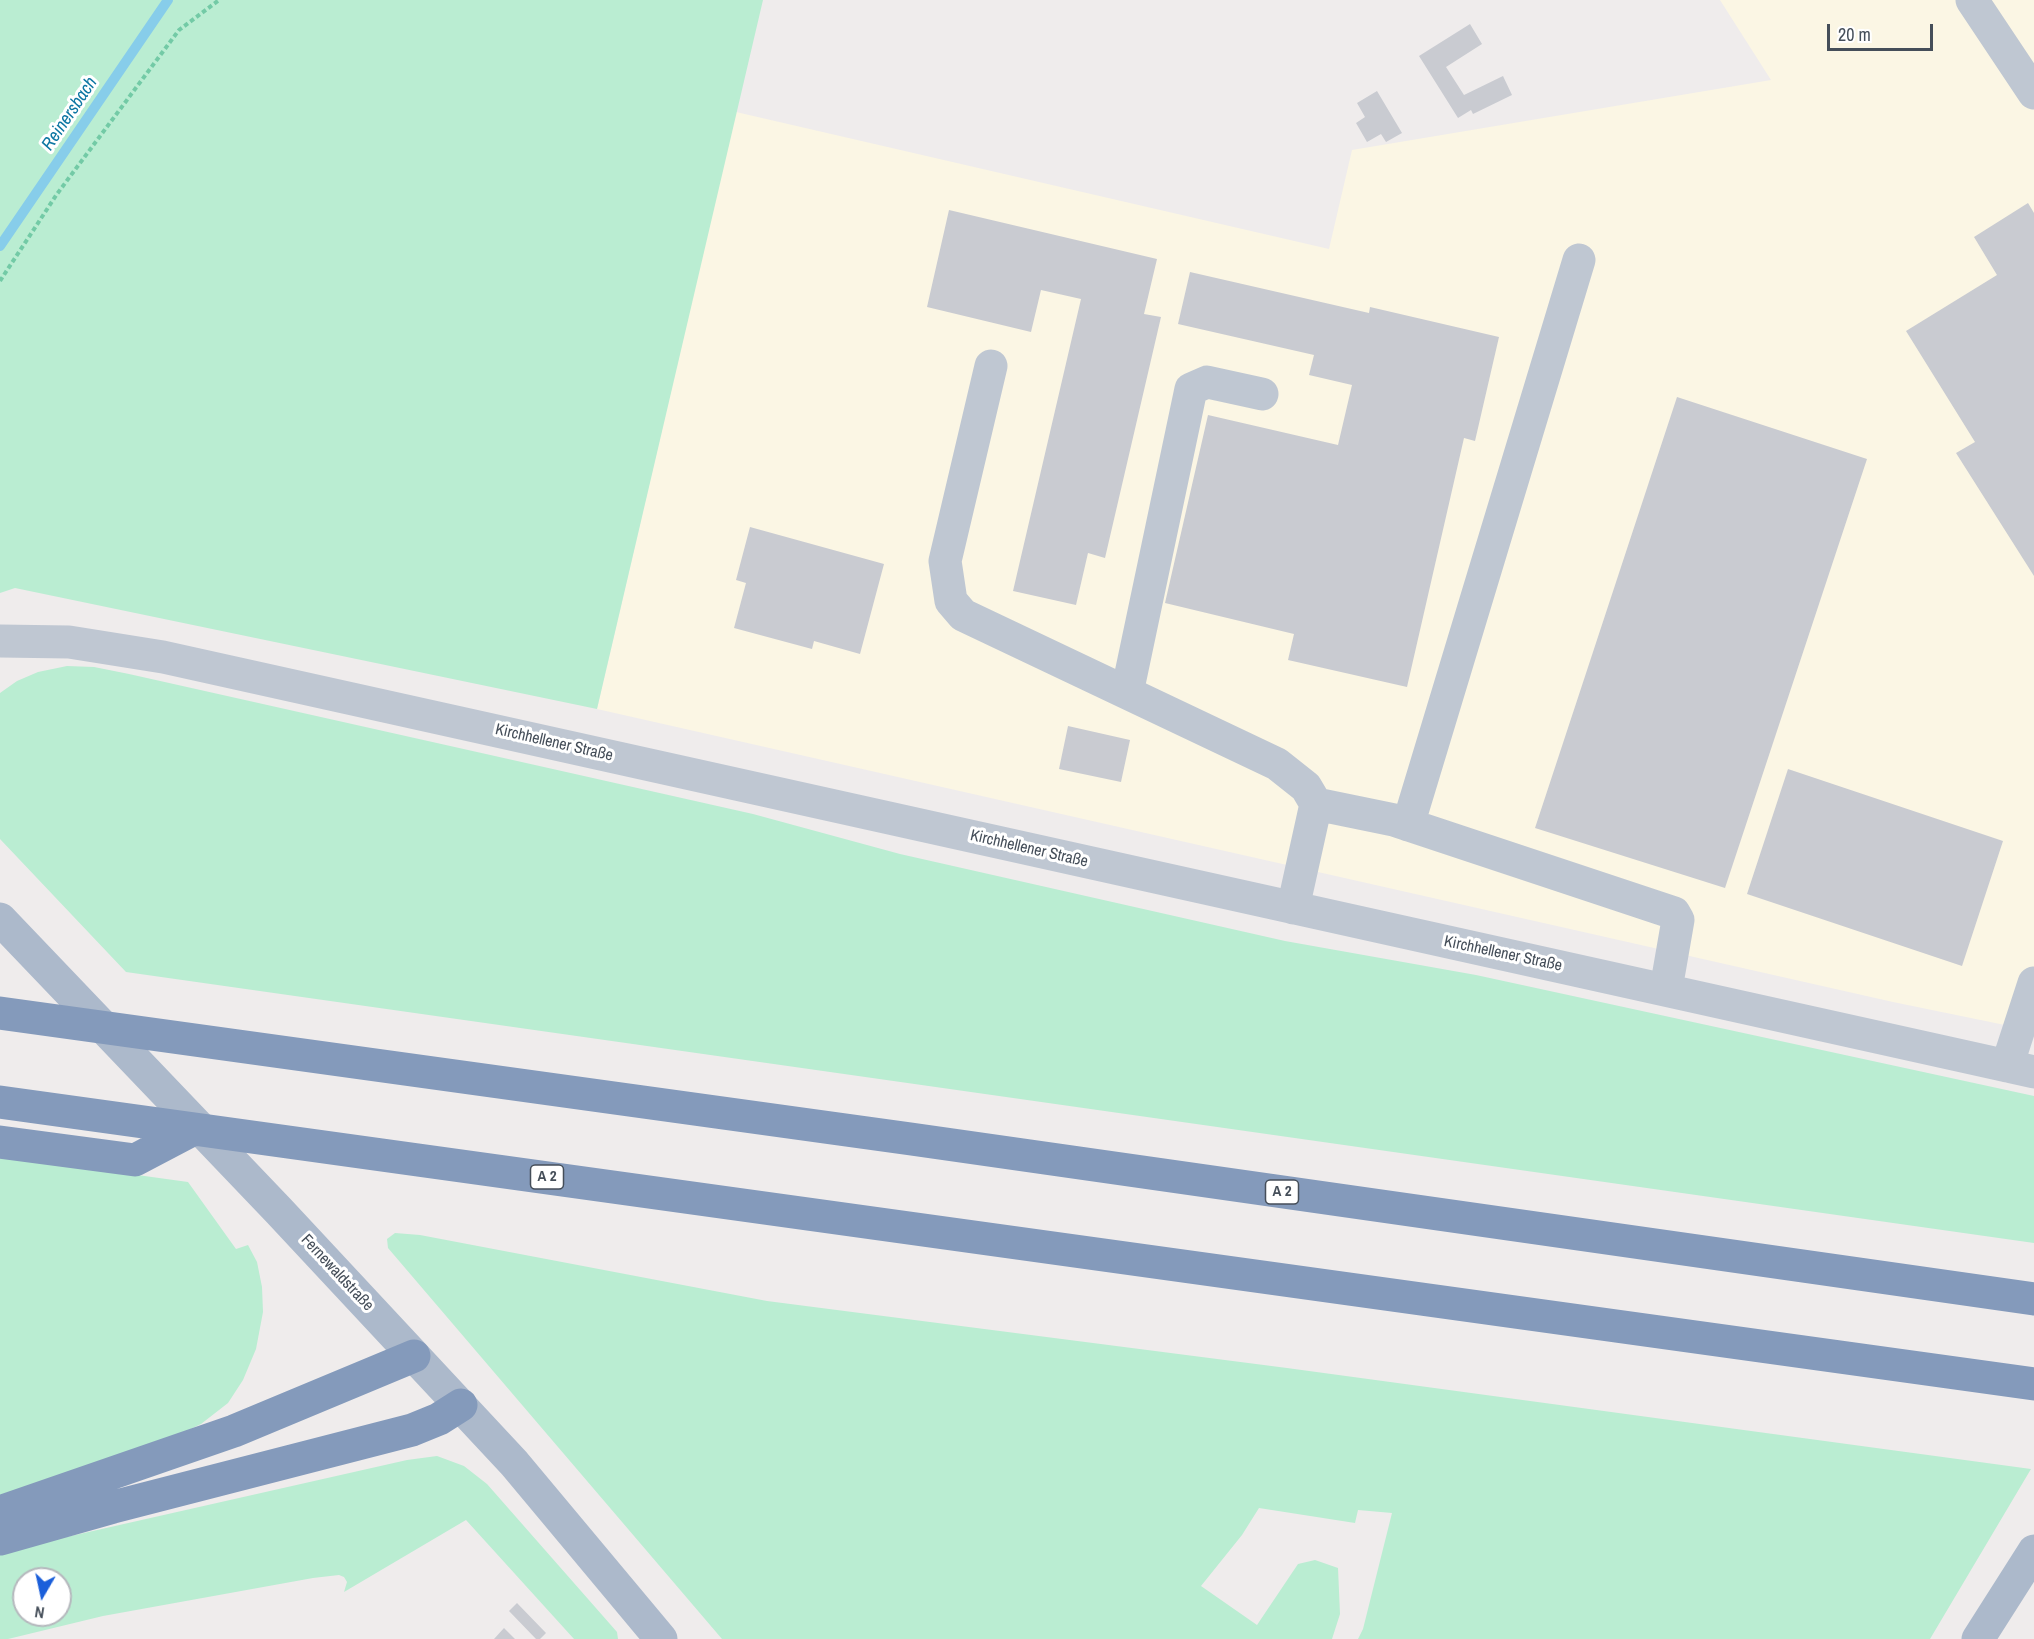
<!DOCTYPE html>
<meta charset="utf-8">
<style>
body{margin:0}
#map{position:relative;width:2034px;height:1639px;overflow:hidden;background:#efecec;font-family:"Archivo Narrow",sans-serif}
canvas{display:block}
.north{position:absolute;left:12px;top:1567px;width:60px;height:60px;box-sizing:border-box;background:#fff;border:2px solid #b5b8bd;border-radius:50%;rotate:189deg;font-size:16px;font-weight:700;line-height:24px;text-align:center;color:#454e59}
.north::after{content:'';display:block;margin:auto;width:21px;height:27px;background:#1b5fda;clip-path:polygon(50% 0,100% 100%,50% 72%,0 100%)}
.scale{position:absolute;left:1827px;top:24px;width:106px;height:27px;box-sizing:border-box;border:3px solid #454e59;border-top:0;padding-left:8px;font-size:18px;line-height:21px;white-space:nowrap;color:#454e59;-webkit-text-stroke:4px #fff;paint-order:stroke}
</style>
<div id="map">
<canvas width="2034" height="1639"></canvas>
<div class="north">N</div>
<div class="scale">20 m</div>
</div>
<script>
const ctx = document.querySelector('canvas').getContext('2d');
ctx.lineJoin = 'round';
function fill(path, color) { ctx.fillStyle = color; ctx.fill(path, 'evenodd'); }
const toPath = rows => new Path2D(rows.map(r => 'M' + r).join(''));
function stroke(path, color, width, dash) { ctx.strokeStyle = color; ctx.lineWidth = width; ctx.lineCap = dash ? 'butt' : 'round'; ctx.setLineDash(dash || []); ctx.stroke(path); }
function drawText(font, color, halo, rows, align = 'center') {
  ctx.font = font + ' "Archivo Narrow",sans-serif'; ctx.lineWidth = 6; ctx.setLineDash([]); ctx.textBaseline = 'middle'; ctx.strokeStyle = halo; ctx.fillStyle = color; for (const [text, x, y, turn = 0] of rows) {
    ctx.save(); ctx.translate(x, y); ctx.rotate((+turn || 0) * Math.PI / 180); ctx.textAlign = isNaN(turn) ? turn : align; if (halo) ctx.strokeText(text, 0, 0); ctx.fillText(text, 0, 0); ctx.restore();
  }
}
fill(toPath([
 [1720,0,2034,0,2034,1031,1893,1002,597,709,736,112,1329,249,1352,150,1771,80]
]), '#fbf6e4');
fill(toPath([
 [0,0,763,0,597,709,15,588,0,593],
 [67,666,94,667,129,674,535,765,753,814,900,854,1285,941,1476,975,2034,1096,2034,1243,126,972,0,839,0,693,17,681,38,672],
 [0,1156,188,1182,236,1249,248,1245,257,1262,262,1287,263,1312,256,1349,243,1380,228,1403,201,1424,170,1439,0,1500],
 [395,1233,420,1235,767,1301,1287,1368,2031,1469,1930,1639,1358,1639,1363,1629,1392,1513,1358,1510,1355,1523,1259,1508,1242,1535,1201,1586,1257,1625,1298,1564,1315,1560,1338,1568,1340,1614,1332,1639,722,1639,388,1248,387,1239],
 [437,1456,464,1466,487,1484,617,1632,618,1639,574,1639,466,1520,344,1592,347,1582,344,1577,339,1575,313,1578,103,1616,8,1639,0,1639,0,1552,407,1460],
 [24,1579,60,1579,60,1615,24,1615]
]), '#baedd2');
stroke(toPath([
 [0,246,168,0]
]), '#87cdea', 10);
fill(toPath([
 [1470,24,1482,44,1446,67,1464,95,1503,76,1512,95,1473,114,1471,110,1458,118,1419,56],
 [1377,91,1402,133,1386,142,1381,134,1367,142,1356,123,1365,117,1357,103],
 [2028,203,2034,213,2034,576,1956,453,1975,442,1906,331,1997,275,1974,237],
 [949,210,1157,259,1144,314,1161,317,1105,558,1088,553,1076,605,1013,591,1081,299,1041,290,1031,332,927,307],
 [1190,272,1369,313,1370,307,1499,337,1475,441,1464,438,1407,687,1288,660,1294,634,1165,603,1208,415,1338,445,1352,385,1309,375,1314,355,1178,324],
 [1677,397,1867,459,1725,888,1535,828],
 [750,527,884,564,860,654,814,641,812,649,734,628,746,583,736,580],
 [1068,726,1130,740,1121,782,1059,769],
 [1788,769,2003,841,1962,966,1747,894],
 [517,1603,546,1633,540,1639,536,1639,509,1611],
 [504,1628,515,1639,494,1639]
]), '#c9cbd1');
stroke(toPath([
 [0,281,57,194,179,30,219,0]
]), '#73caa6', 4, [4.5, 3]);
stroke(toPath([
 [1972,0,2034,93],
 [991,366,945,561,951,601,963,615,1277,764,1306,787,1316,804,1293,908],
 [0,641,69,642,163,657,2034,1072],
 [1127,693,1191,389,1207,382,1262,394],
 [1316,804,1394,820,1674,913,1678,920,1666,989],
 [1408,825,1579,260],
 [2007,1066,2034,983]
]), '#bfc7d2', 33);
stroke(toPath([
 [0,919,279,1211,514,1463,661,1639],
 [1978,1639,2034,1551]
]), '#acb9cb', 33);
stroke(toPath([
 [0,1013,911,1139,2034,1299],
 [0,1102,2034,1384],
 [0,1142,135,1160,194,1129],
 [0,1512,234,1431,414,1356],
 [0,1539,113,1507,412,1430,439,1419,461,1405]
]), '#849abb', 33);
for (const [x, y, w] of [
 [547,1177,33],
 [1282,1192,33]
]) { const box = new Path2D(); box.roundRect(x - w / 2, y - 12, w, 24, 4.5); ctx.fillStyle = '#fff'; ctx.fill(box); stroke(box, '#454e59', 1.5); }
drawText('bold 15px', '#454e59', null, [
 ["A 2",547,1177],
 ["A 2",1282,1192]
]);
drawText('16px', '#454e59', '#fff', [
 ["Kirchhellener Straße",554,743,13],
 ["Kirchhellener Straße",1029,849,13],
 ["Kirchhellener Straße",1503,954,12],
 ["Fernewaldstraße",337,1273,47]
]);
drawText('italic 18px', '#0e77a3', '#fff', [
 ["Reinersbach",70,114,-56]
]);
</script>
